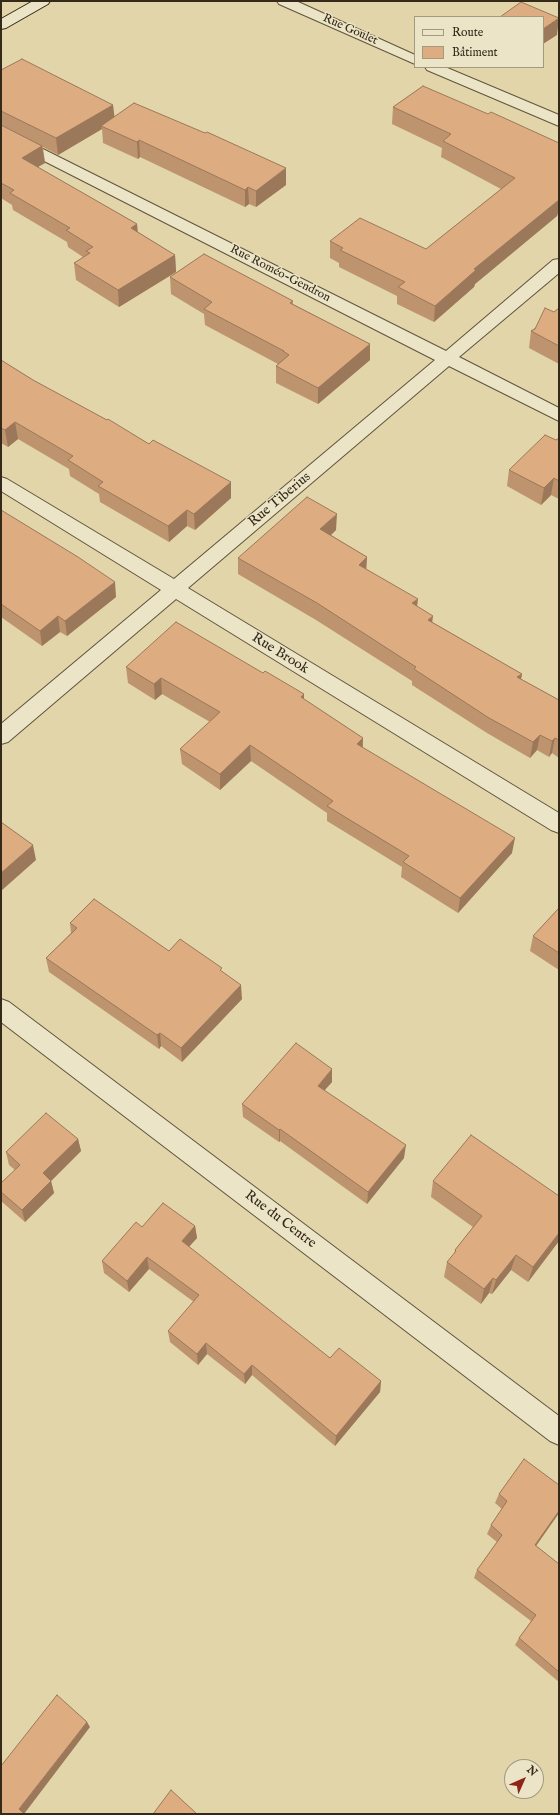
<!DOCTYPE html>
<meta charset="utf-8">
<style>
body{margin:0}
#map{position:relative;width:560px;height:1815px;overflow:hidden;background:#e1d5a9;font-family:"IM FELL English",serif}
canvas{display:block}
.frame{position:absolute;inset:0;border:2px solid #352919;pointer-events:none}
.legend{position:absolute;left:414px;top:16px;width:130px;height:52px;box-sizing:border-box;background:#ece4c7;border:1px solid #a39981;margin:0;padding:5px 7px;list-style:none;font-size:12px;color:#352919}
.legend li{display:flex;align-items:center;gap:8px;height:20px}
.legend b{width:20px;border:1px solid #a39981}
.north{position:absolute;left:504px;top:1759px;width:40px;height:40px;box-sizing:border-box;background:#ece4c7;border:1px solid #a39981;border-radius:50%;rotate:45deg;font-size:11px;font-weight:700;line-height:16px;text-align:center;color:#352919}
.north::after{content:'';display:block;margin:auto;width:14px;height:18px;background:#8f2418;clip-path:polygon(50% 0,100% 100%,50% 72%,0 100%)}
</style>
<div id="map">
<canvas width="560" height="1815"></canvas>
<div class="frame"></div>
<ul class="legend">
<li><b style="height:5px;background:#ece4c7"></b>Route</li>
<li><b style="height:11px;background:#ddac80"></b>Bâtiment</li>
</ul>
<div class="north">N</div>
</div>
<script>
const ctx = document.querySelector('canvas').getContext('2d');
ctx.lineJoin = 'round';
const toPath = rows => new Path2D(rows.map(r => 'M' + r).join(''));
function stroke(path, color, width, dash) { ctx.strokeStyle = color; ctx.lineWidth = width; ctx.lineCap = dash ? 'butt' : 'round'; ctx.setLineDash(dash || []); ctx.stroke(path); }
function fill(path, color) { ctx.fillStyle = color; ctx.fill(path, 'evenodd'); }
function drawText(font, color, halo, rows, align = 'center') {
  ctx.font = font + ' "IM FELL English",serif'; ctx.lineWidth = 3; ctx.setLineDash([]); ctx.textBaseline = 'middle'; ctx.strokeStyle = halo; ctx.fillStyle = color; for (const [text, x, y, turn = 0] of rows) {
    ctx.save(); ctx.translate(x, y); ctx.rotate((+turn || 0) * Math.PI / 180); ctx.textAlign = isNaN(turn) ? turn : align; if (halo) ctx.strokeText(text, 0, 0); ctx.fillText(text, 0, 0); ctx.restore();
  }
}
const street = toPath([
 [277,1,296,1,415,55,415,64,279,4,277,1],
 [425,67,445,67,559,115,559,126,427,70,425,67],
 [1,128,446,351,553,260,559,259,559,273,459,357,559,408,559,421,449,366,188,588,559,813,559,833,551,830,176,599,8,742,1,744,1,724,161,590,1,491,1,477,7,479,174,579,435,360,1,139,1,128],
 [1,999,9,1002,559,1416,559,1445,550,1441,1,1022,1,999]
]);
const secondary = toPath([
 [33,1,50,1,48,4,6,28,1,29,1,19,33,1]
]);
stroke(street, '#60543d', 2);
stroke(secondary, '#352919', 2);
fill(street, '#ece4c7');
fill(secondary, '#ece4c7');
fill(toPath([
 [1,70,113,105,114,117,286,185,256,207,249,204,245,207,140,157,138,159,103,143,102,129,58,155,43,147,45,163,37,167,137,224,138,232,175,255,176,272,119,307,76,280,74,263,83,257,68,247,67,242,13,210,12,205,1,198],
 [423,86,558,213,557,216,475,284,474,287,434,322,397,304,397,296,339,267,339,263,330,258,330,241,426,249,501,189,441,157,442,148,392,124,393,107],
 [170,277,293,301,293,304,370,344,370,360,318,404,276,383,276,366,278,364,205,325,204,314,171,294],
 [559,308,559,364,529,348,531,331],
 [1,360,33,380,149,444,231,482,231,498,195,530,187,526,169,542,100,502,99,494,70,476,69,469,18,439,8,447,1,443],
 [559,438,559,499,551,495,541,505,507,486,509,470,556,440],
 [1,510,116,597,67,636,60,632,42,646,1,617],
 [336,530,331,535,367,557,366,569,417,606,432,622,522,674,521,679,559,700,559,758,552,753,549,757,537,750,530,758,487,733,412,685,412,681,316,620,238,574,238,558],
 [126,667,304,699,363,738,363,748,512,853,458,913,401,877,402,867,327,821,327,813,251,761,220,790,182,764,180,749,210,722,162,694,155,700,128,683],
 [559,908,559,970,530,951,533,936],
 [70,923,169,951,222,971,242,999,182,1062,161,1046,159,1049,49,972,46,958,71,933],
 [332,1082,324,1090,404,1158,367,1204,280,1141,279,1142,243,1117,242,1104],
 [78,1139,81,1151,51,1181,54,1193,25,1222,1,1201,1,1183,15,1170,9,1165,6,1152],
 [433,1181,559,1196,559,1241,528,1282,511,1270,492,1294,489,1293,481,1304,444,1277,447,1262,454,1254,455,1250,473,1227,431,1197],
 [195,1226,197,1238,189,1247,330,1358,381,1381,380,1392,335,1446,252,1375,245,1384,207,1354,198,1365,170,1342,168,1331,194,1302,149,1269,129,1292,104,1273,102,1261,142,1227],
 [499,1494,559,1513,536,1546,559,1564,559,1682,515,1645,519,1638,531,1621,474,1578,477,1570,497,1542,487,1534,491,1525,502,1509,495,1503]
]), '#be946e');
fill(toPath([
 [559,18,557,35,543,44,543,29],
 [113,105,115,121,101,126,102,129,58,155,56,138],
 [139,140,140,157,138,159,137,142],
 [42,146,45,163,24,175,22,158],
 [286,168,286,185,256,207,256,191],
 [248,187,249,204,245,207,245,190],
 [559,197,559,212,558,213,557,216,475,284,474,287,434,322,435,306,474,269],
 [137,224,138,241,131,228],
 [175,255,176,272,119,307,118,290],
 [370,344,370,360,318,404,318,388],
 [15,422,18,439,8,447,5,430],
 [554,478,551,495,541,505,544,488],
 [231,482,231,498,195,530,194,514],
 [187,510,187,526,169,542,168,526],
 [337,514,336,530,320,545,320,529],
 [367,557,366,573,359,565],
 [115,582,116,597,67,636,65,621],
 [418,599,416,615,412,603],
 [58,616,60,632,42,646,40,631],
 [433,616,431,632,428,620],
 [522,674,519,689,517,677],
 [161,678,162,694,155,700,154,684],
 [304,694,304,710,301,697],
 [540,735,537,750,530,758,533,742],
 [363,738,362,754,357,744],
 [555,738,552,753,549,757,552,741],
 [250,745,251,761,220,790,220,774],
 [515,838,512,853,458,913,460,898],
 [33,845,36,860,1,891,1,873],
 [241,985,242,999,182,1062,181,1048],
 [160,1033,161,1046,159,1049,157,1035],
 [332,1069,332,1082,317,1099,318,1086],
 [280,1129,280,1141,279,1142,279,1130],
 [78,1139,81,1151,51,1181,54,1193,25,1222,22,1210,43,1173],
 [406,1145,404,1158,367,1204,368,1192],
 [195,1226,197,1238,183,1253,182,1241],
 [559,1233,559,1241,528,1282,533,1267],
 [516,1255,511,1270,492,1294,496,1280],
 [147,1257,149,1269,129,1292,127,1281],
 [493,1278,489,1293,481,1304,484,1289],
 [206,1343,207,1354,198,1365,197,1354],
 [252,1365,252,1375,245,1384,244,1374],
 [381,1381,380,1392,335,1446,336,1436],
 [559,1511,559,1513,531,1553,535,1545],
 [87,1722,90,1727,24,1814,19,1809]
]), '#9b785a');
const building = toPath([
 [521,2,559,18,543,29,543,17,500,17,521,2],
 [22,59,113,105,56,138,1,111,1,70,22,59],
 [423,86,488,114,491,112,559,143,559,197,558,198,559,199,559,200,474,269,476,270,435,306,398,287,405,282,340,250,343,248,330,241,360,218,426,249,515,178,443,141,451,134,393,107,423,86],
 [134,103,205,133,207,132,286,168,256,191,248,187,245,190,139,140,137,142,101,126,134,103],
 [1,125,42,146,22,158,137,224,131,228,175,255,118,290,74,263,90,253,86,251,93,247,66,230,70,228,10,193,14,190,1,183,1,125],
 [204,254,293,301,290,303,370,344,318,388,276,366,289,355,283,351,284,351,204,309,212,302,170,277,204,254],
 [545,308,554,312,559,308,559,346,531,331,535,329,545,308],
 [1,360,33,380,107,420,108,419,149,444,153,440,231,482,194,514,187,510,168,526,98,486,103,482,68,460,73,456,15,422,5,430,1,428,1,360],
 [545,435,556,440,559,438,559,481,554,478,544,488,509,470,545,435],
 [307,497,337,514,320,529,367,557,359,565,418,599,412,603,433,616,428,620,522,674,517,677,559,700,559,740,555,738,552,741,540,735,533,742,489,718,414,669,416,667,317,603,238,558,307,497],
 [1,510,78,557,115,582,65,621,58,616,40,631,1,604,1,510],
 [176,622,263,673,265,671,304,694,301,697,363,738,357,744,515,838,460,898,403,862,409,856,327,806,333,801,250,745,220,774,180,749,220,712,161,678,154,684,126,667,176,622],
 [1,822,33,845,1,873,1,822],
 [94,899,169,951,180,939,222,968,220,970,241,985,181,1048,160,1033,157,1035,46,958,77,928,70,923,94,899],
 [559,908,559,953,533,936,559,908],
 [296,1043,332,1069,318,1086,406,1145,368,1192,280,1129,279,1130,242,1104,296,1043],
 [46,1113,78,1139,43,1173,51,1181,22,1210,1,1192,1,1183,20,1165,6,1152,46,1113],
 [471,1135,559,1196,559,1233,533,1267,516,1255,496,1280,493,1278,484,1289,447,1262,456,1251,455,1250,482,1216,433,1181,471,1135],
 [163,1203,195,1226,182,1241,330,1358,339,1348,381,1381,336,1436,252,1365,244,1374,206,1343,197,1354,168,1331,199,1295,147,1257,127,1281,102,1261,136,1222,142,1227,163,1203],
 [524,1459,559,1485,559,1511,535,1545,559,1564,559,1672,519,1638,536,1615,477,1570,502,1535,491,1525,507,1501,499,1494,524,1459],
 [57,1695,87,1722,19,1809,24,1814,1,1814,1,1766,57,1695],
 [171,1790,197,1814,153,1814,171,1790]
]);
fill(building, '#ddac80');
stroke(building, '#9b785a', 1);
drawText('12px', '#352919', '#ece4c7', [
 ["Rue Goulet",350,30,24],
 ["Rue Roméo-Gendron",280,274,27]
]);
drawText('14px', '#352919', '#ece4c7', [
 ["Rue Tiberius",280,500,-40],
 ["Rue Brook",280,654,32],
 ["Rue du Centre",280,1220,37]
]);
</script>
